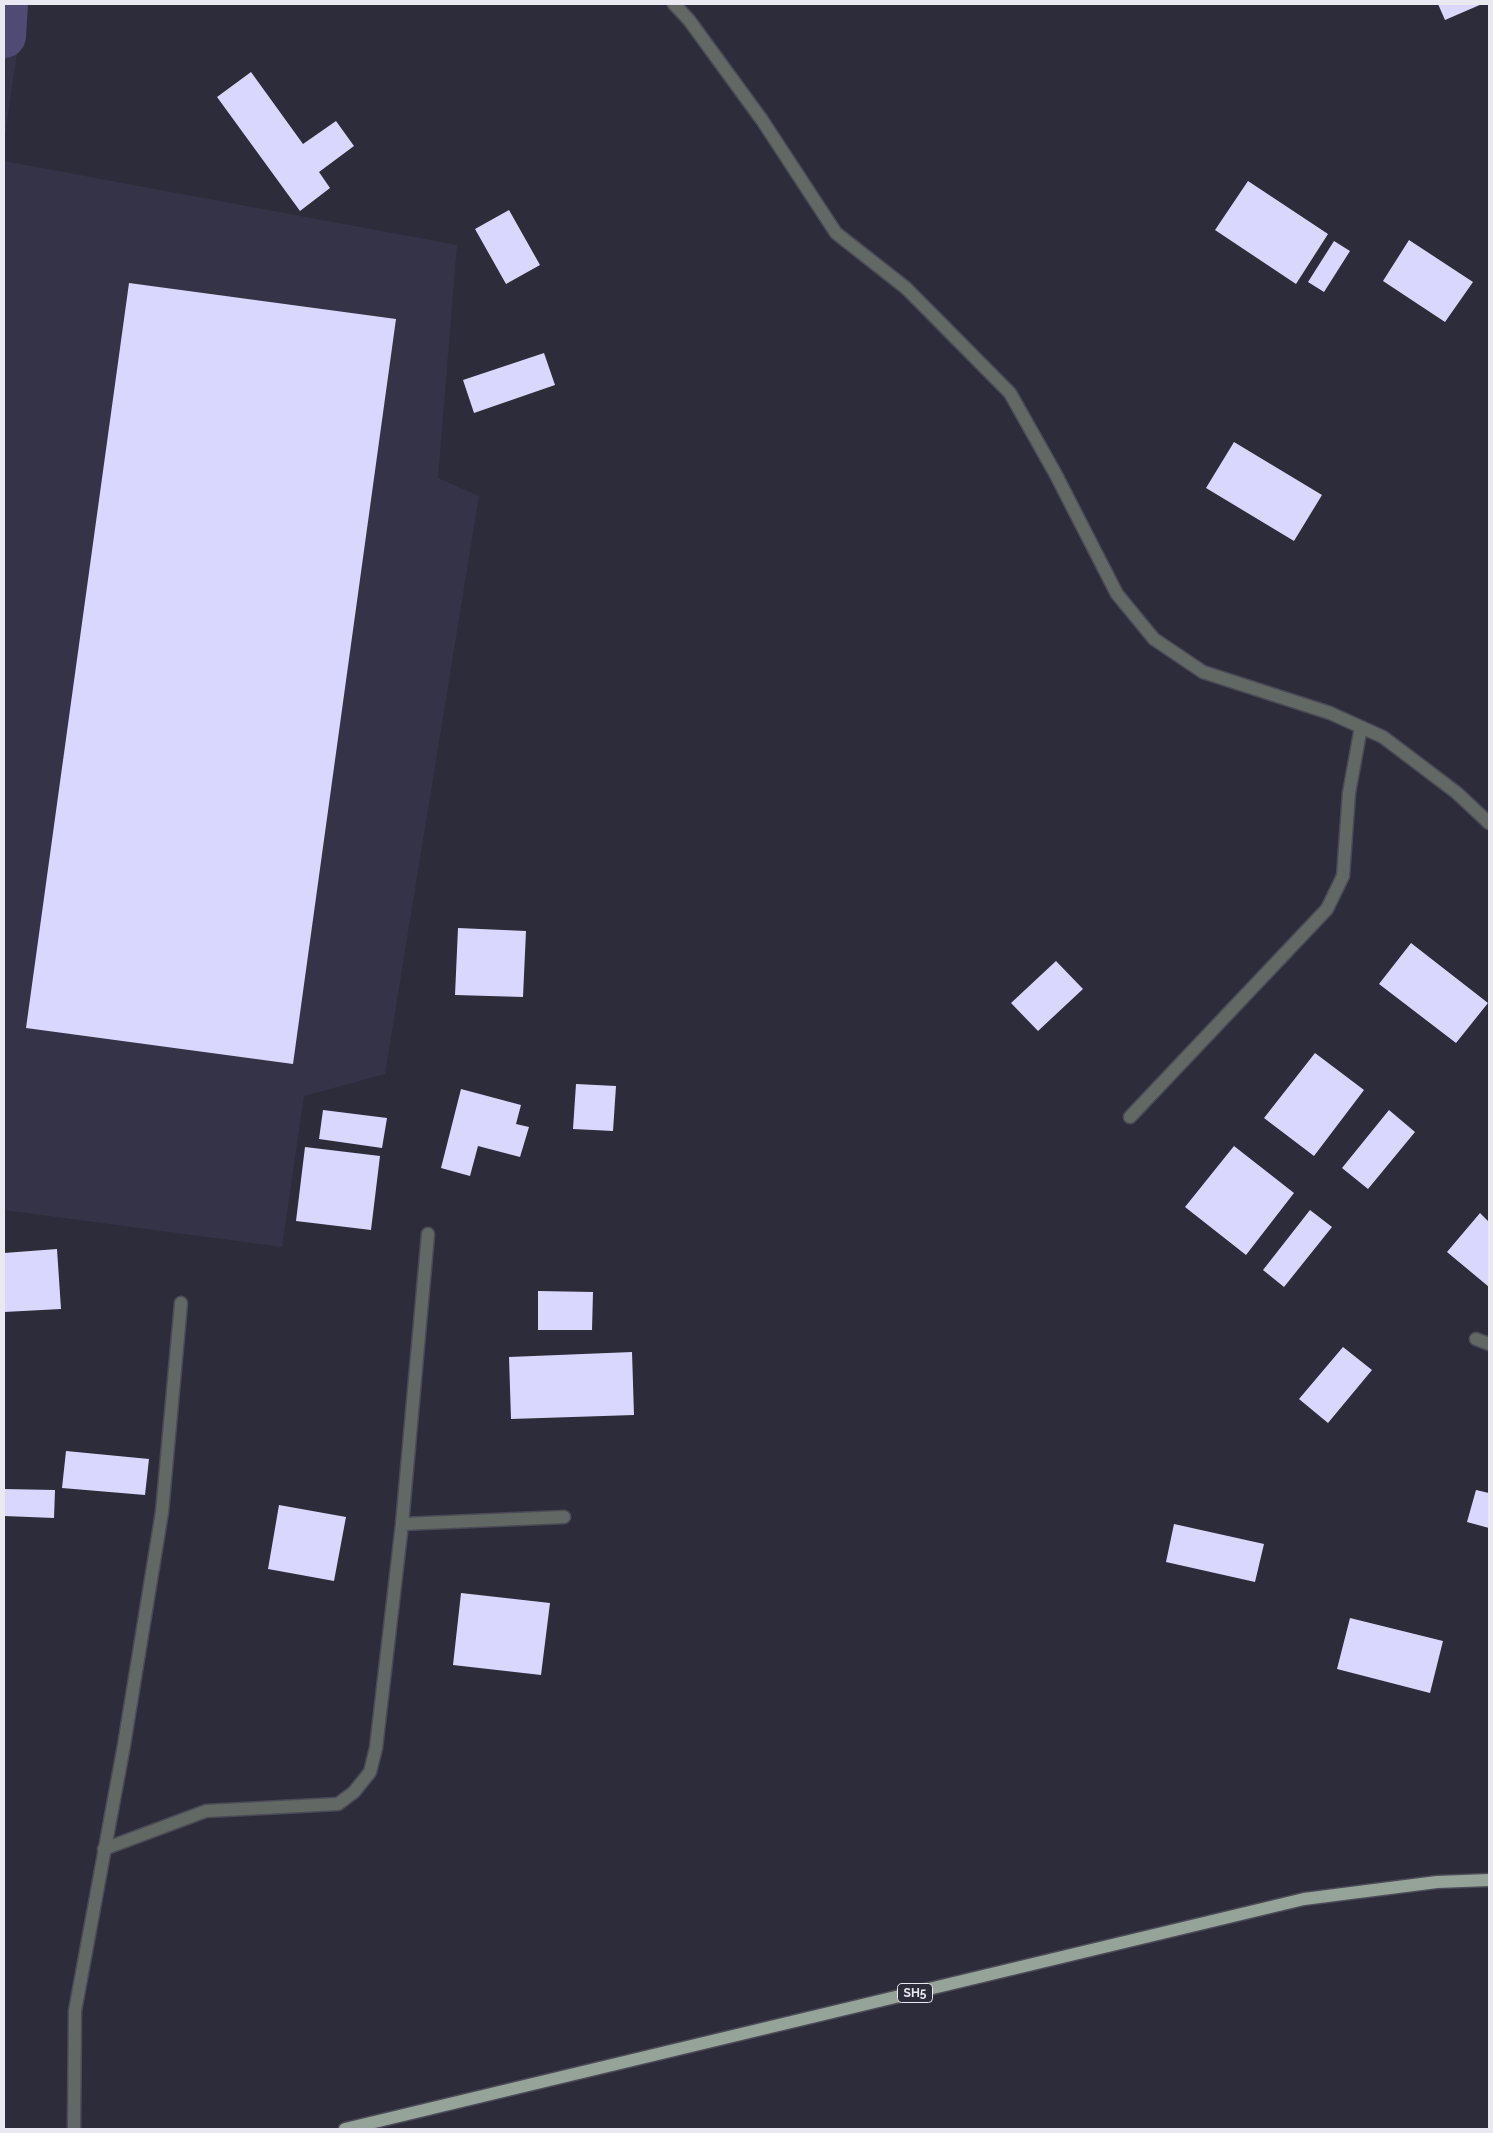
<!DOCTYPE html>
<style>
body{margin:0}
#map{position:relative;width:1493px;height:2133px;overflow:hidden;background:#2d2c3a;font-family:Raleway,sans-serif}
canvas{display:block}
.frame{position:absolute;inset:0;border:5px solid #eae9f2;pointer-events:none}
</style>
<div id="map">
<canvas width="1493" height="2133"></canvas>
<div class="frame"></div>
</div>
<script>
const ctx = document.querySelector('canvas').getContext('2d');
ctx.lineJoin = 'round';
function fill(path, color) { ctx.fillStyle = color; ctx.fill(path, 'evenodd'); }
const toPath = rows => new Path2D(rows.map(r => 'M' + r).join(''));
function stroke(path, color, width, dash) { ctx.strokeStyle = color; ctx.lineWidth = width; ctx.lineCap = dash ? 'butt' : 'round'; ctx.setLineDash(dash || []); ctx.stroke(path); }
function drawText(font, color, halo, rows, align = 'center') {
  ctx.font = font + ' Raleway,sans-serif'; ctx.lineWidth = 5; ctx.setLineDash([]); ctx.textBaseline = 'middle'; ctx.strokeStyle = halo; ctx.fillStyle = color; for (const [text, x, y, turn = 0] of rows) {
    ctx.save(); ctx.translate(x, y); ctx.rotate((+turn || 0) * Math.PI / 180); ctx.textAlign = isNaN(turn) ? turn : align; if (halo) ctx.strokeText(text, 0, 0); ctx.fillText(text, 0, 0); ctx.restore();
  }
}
fill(toPath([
 [4,4,24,4,4,143],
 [4,161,457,245,438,478,479,496,385,1074,304,1096,282,1247,4,1210]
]), '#353347');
stroke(toPath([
 [4,36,6,4]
]), '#4f4b74', 44);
fill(toPath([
 [1438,4,1482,4,1445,20],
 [251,72,303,144,336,121,354,146,319,172,330,188,300,211,217,97],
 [1248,181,1328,234,1296,284,1215,230],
 [509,210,540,265,506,284,475,229],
 [1409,240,1473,282,1445,322,1383,281],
 [1334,241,1350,251,1324,292,1308,282],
 [129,283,396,319,293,1064,26,1028],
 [544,353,555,385,474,413,463,380],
 [1234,442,1322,495,1294,541,1206,488],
 [458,928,526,931,523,997,455,995],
 [1411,943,1488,1003,1456,1043,1379,984],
 [1056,961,1083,989,1038,1031,1011,1003],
 [1315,1053,1364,1090,1314,1156,1264,1118],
 [576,1084,616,1086,613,1131,573,1129],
 [461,1089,521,1105,516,1124,529,1127,520,1157,478,1146,470,1176,441,1168],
 [323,1110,387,1118,382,1148,319,1139],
 [1389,1110,1415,1132,1368,1189,1342,1168],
 [1234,1146,1294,1193,1246,1255,1185,1207],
 [305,1147,380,1156,371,1230,296,1221],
 [1310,1210,1332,1227,1284,1287,1263,1270],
 [1480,1213,1489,1222,1489,1287,1447,1252],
 [57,1249,61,1309,4,1312,4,1253],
 [538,1291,593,1292,592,1330,538,1330],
 [1343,1347,1372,1370,1328,1423,1299,1399],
 [632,1352,634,1415,511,1419,509,1357],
 [66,1451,149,1459,145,1495,62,1488],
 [4,1489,55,1490,54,1518,4,1516],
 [1476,1490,1489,1493,1489,1528,1467,1522],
 [279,1505,346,1517,334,1581,268,1569],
 [1174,1524,1264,1544,1255,1582,1166,1562],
 [461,1593,550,1603,541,1675,453,1665],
 [1350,1618,1443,1641,1430,1693,1337,1669]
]), '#d9d7fe');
const minor = toPath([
 [674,4,689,20,762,120,836,233,906,288,1010,393,1055,473,1117,594,1154,639,1203,672,1330,713,1383,737,1457,793,1489,823],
 [1130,1117,1327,909,1343,876,1349,793,1361,727],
 [1476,1339,1489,1344],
 [402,1524,564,1517],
 [104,1849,206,1811,338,1804,354,1792,370,1772,376,1748,402,1524,428,1234],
 [74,2129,75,2011,124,1745,162,1512,181,1303]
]);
const primary = toPath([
 [345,2129,1304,1899,1437,1882,1489,1880]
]);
stroke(minor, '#4b4a57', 15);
stroke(primary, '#4b4a57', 15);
stroke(minor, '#626964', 12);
stroke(primary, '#96a399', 12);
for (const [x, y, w] of [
 [915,1993,35]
]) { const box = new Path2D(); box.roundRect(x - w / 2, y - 9.5, w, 19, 4); ctx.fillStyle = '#2d2c3a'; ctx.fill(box); stroke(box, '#eae9f2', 1); }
drawText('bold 12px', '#eae9f2', null, [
 ["SH5",915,1993]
]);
</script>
